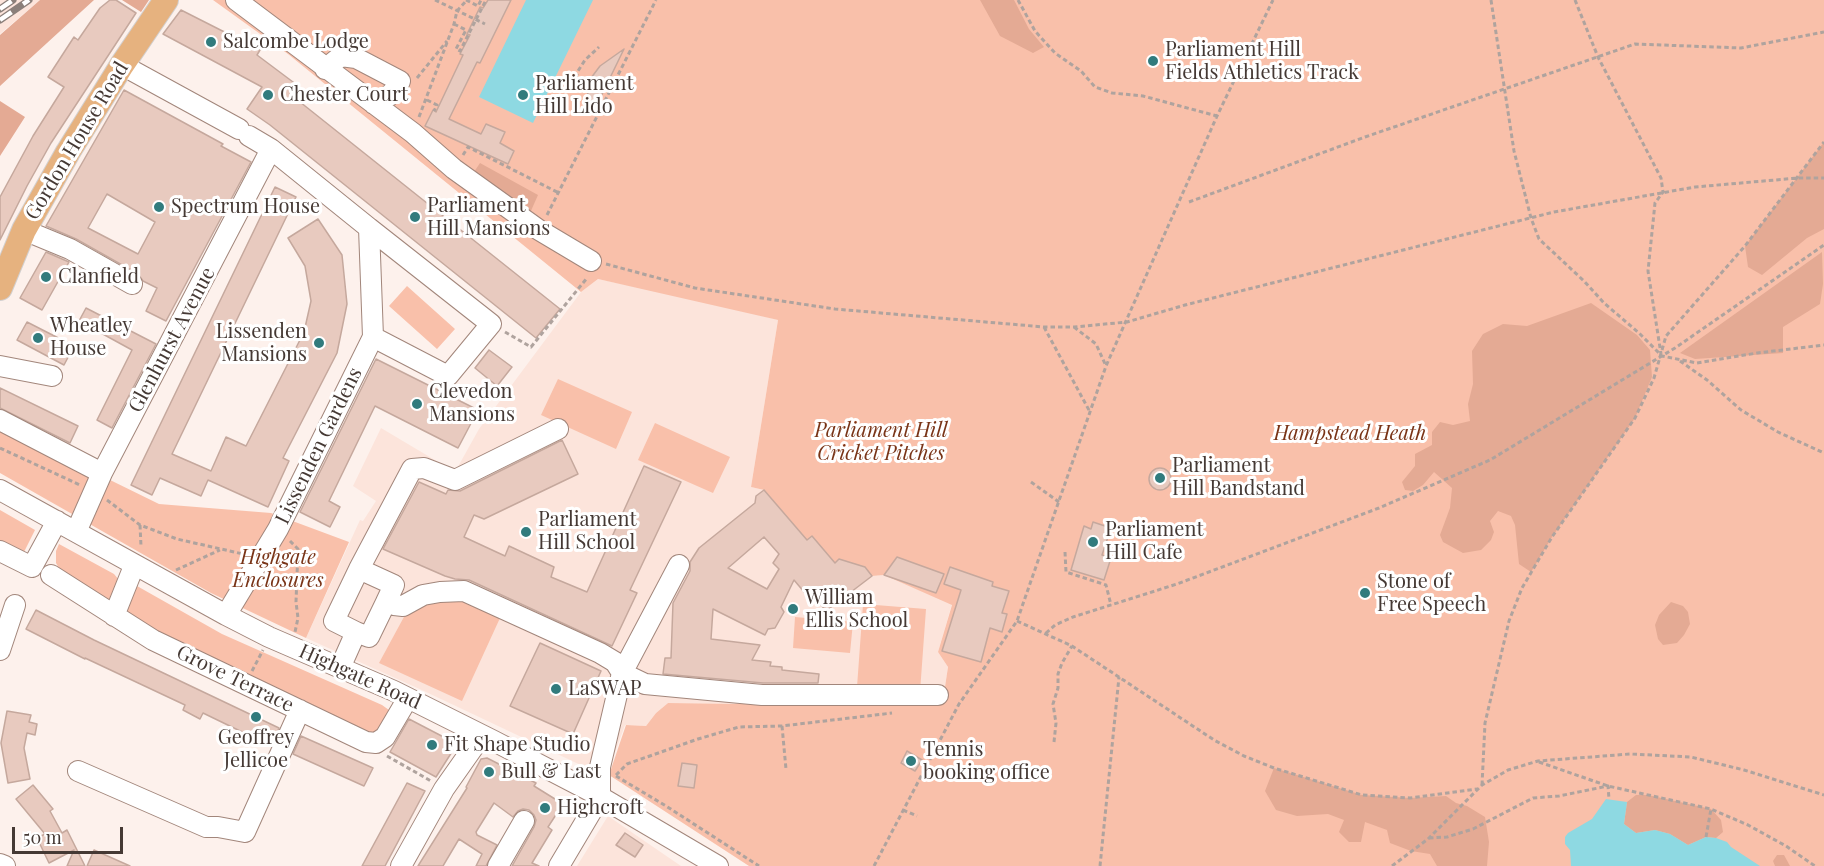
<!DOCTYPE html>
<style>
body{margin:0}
#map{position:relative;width:1824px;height:866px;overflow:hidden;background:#fdf1ec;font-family:"Playfair Display",serif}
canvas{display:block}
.scale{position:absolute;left:12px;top:827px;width:111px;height:27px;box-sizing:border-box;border:3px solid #453934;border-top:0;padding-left:8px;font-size:18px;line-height:21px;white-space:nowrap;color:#453934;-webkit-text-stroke:4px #fff;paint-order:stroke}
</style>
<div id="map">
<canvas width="1824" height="866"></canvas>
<div class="scale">50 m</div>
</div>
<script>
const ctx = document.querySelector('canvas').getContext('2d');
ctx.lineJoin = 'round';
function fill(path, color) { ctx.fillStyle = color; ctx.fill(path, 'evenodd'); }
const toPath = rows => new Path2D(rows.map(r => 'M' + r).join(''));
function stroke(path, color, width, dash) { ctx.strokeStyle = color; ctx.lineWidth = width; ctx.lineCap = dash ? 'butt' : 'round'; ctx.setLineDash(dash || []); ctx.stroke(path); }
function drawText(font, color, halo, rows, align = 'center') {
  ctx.font = font + ' "Playfair Display",serif'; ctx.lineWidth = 6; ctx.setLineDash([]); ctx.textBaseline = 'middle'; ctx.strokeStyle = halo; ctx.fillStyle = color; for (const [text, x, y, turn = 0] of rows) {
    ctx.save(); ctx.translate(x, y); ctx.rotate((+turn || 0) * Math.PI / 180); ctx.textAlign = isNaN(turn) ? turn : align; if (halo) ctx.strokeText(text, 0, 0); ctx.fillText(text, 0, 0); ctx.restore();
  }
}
fill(toPath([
 [0,0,40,0,0,34],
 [598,279,712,303,778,320,751,487,764,490,807,539,812,536,834,562,839,559,865,567,872,576,884,575,952,604,938,652,948,667,943,700,893,706,668,703,656,713,646,726,625,725,606,777,424,691,306,638,360,520,363,521,376,501,353,486,381,428,455,472,479,429,581,292],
 [608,816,681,866,577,866]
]), '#fce4db');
fill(toPath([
 [213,0,1824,0,1824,866,749,866,609,775,626,725,646,726,656,713,668,703,893,706,943,700,948,667,938,652,952,605,884,575,872,576,865,567,839,559,835,563,812,536,807,540,764,490,751,487,778,320,598,279,581,292,288,54],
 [407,286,455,329,437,349,389,306],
 [558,379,632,412,616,449,541,415],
 [655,423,730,457,713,493,638,460],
 [0,426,159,504,271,513,349,542,306,638,211,593,0,473],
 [0,510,35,530,23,554,0,543],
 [59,544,114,574,119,580,113,598,106,602,64,577,56,563,56,551],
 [137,586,222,634,382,705,389,710,390,714,381,728,374,733,363,735,124,615,130,590],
 [456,598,500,618,462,701,379,663,405,615,411,609,419,604],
 [863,604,926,609,920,692,857,687],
 [795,617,853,622,850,653,793,648]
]), '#f9c0aa');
fill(toPath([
 [40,0,94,0,0,86,0,35],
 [122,0,149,0,141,12],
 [980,0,1014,0,1029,29,1044,47,1033,53,1000,36],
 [0,101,25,117,0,156],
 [1824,142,1824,229,1807,238,1762,275,1748,267,1745,246],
 [480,163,538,195,530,213,470,178],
 [1822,252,1823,284,1820,304,1783,327,1783,353,1695,359,1680,353],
 [1591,303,1637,335,1650,350,1652,377,1635,418,1552,537,1531,572,1519,564,1515,525,1511,516,1498,511,1490,521,1494,532,1491,540,1481,550,1463,553,1443,542,1440,535,1450,508,1452,488,1434,472,1423,485,1413,491,1405,490,1402,482,1415,466,1415,454,1432,445,1432,432,1440,422,1453,425,1470,421,1468,404,1473,384,1472,351,1483,334,1503,324,1527,326],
 [1671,602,1683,606,1688,612,1690,624,1684,635,1677,643,1663,645,1658,639,1655,625,1659,615],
 [1274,768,1362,795,1410,798,1446,796,1456,803,1467,806,1485,817,1489,842,1487,866,1437,866,1430,854,1411,851,1390,843,1387,830,1365,822,1361,842,1349,842,1339,832,1344,820,1328,814,1297,816,1276,810,1265,791],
 [1636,795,1648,795,1711,809,1721,820,1723,832,1716,838,1706,837,1688,845,1670,834,1655,830,1636,833,1624,824,1627,802],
 [1777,855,1784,855,1790,866,1793,866,1775,866,1773,861]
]), '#e4aa94');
fill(toPath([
 [526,0,593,0,533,123,479,97],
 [1606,799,1627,802,1624,824,1636,833,1655,830,1670,834,1688,845,1706,837,1716,838,1727,842,1731,847,1760,866,1571,866,1570,850,1565,844,1565,837,1568,833,1592,819]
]), '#8ed9e2');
const building = toPath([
 [110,0,116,0,136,13,51,143,27,186,0,240,0,197,33,136,64,87,48,77,74,37,78,40,100,8,110,0],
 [488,0,511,0,480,63,477,62,449,119,481,134,486,124,505,132,500,143,514,151,508,164,425,126,433,110,436,112,463,55,460,54,470,35,467,34,480,7,483,8,488,0],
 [181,10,260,50,257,55,297,85,290,94,560,309,536,338,270,125,247,109,262,87,163,34,181,10],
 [624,49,606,86,596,107,587,97,591,78,600,66,624,49],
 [124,90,223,144,221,146,251,162,166,321,146,311,157,288,143,281,138,274,76,239,46,226,124,90],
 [107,194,155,222,138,254,88,228,107,194],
 [275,187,296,197,172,454,211,471,226,437,246,446,304,332,311,301,305,266,288,238,318,219,342,255,347,304,337,353,283,458,289,461,268,507,208,480,201,496,160,478,152,495,131,485,275,187],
 [46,252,69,262,42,310,20,298,46,252],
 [86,308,156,344,112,428,97,420,132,350,79,321,86,308],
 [27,322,74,346,64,365,17,340,27,322],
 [489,350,512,367,497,386,475,368,489,350],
 [376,359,478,410,458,448,375,406,329,501,340,507,330,527,300,512,376,359],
 [0,388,78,426,70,443,0,408,0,388],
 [562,440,578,474,484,519,474,515,464,537,505,556,509,546,554,567,551,577,587,592,644,466,681,482,630,590,637,593,612,646,469,580,455,579,445,576,383,549,419,482,446,494,448,490,460,491,562,440],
 '1149 479a11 11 0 1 1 22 0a11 11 0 1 1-22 0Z',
 [764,490,807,540,812,536,835,563,839,559,865,567,872,576,826,611,813,596,810,599,794,580,781,607,784,612,775,628,768,629,765,635,713,609,711,639,760,645,752,660,771,662,770,666,782,667,782,670,819,674,818,683,763,683,663,674,665,658,671,658,673,603,690,571,690,562,699,548,755,503,756,496,764,490],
 [764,537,779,554,773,563,779,569,767,589,728,568,764,537],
 [1093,522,1111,528,1102,555,1111,558,1104,580,1071,570,1084,526,1091,529,1093,522],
 [897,557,944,574,936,593,884,575,897,557],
 [950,567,993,582,992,586,1009,591,1002,613,1007,614,1002,632,990,628,981,662,942,651,961,590,944,584,950,567],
 [36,610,94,640,279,728,271,746,203,713,200,719,183,710,185,705,85,658,85,659,26,629,36,610],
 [540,643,601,671,573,734,510,706,540,643],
 [7,711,31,715,29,722,37,724,35,735,27,733,24,748,30,779,8,783,1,743,7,711],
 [409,719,457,744,436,777,390,752,409,719],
 [301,736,373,768,364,786,293,754,301,736],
 [907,751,922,760,915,771,901,763,907,751],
 [487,758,536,783,534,786,563,804,548,827,552,830,532,863,539,866,512,866,534,827,536,820,534,815,529,810,523,809,518,811,513,817,494,803,476,832,477,835,497,845,486,866,476,866,482,854,459,839,443,866,418,866,467,788,466,787,481,759,487,758],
 [682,763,697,765,694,788,678,786,682,763],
 [407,783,425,791,385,866,362,866,407,783],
 [33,785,53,809,50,811,62,833,67,830,85,866,67,866,74,850,49,863,37,838,45,834,16,799,33,785],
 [625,833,643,845,635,857,616,845,625,833],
 [94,850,130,866,87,866,94,850]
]);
fill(building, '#e8cabf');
stroke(building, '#c5a89d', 1.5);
const minor = toPath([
 [236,0,413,133,454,169,539,230,591,261],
 [122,65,239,129],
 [325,69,341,56,356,58,400,81,398,86,389,96,374,104],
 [369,228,491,324,448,376,373,337],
 [24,230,70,249,132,284],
 [0,366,52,376],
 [0,420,102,473],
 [0,490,226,615,269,637,394,691,494,741,592,792,718,866],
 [76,532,102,473,271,149],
 [0,551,32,567,57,521],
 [679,565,622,673,645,684,762,695,938,695],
 [359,569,394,585,386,602],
 [51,575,153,640,366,742,376,743,385,737,408,698],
 [226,615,278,529,373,337,369,228,271,149,249,136],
 [114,616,134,566],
 [356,632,369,637,386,602,394,605,403,606,423,595,440,592,464,591,600,653,615,662,622,673,600,767,600,797,559,866],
 [0,650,15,605],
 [340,668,356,632,334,621,359,569,412,469,424,468,455,480,558,429],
 [78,771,206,827,218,827,245,832,300,710],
 [0,864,5,866],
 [401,866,444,789,482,735],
 [498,866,524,821]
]);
const major = toPath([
 [0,288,24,230,68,152,122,65,166,0]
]);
stroke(minor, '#a2867b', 22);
stroke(major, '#d2cfce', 26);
stroke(toPath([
 [435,0,485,24],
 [466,0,478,6,481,0],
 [1018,0,1035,31,1055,53,1081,71,1095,87,1112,93,1143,96,1217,116],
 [1491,0,1514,151,1531,218,1539,239,1584,281,1604,303,1639,333,1662,356,1697,363,1757,353,1824,345],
 [1575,0,1598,57,1661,178,1663,192,1655,203,1648,271,1661,354],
 [454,24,466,30,456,49,460,51,486,0],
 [417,78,447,41],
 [427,100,437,105,434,111],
 [572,100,574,84,578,71,585,60,599,47],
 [419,117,454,24,457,11,467,0],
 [463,155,468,147,559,193],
 [1189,202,1365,137,1635,44,1741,48,1824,32],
 [547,215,656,0],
 [606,264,695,288,835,309,1044,327,1074,327,1127,322,1185,305,1554,212,1695,187,1798,178,1824,178],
 [1044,327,1090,412],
 [1074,327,1096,344,1106,366],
 [505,332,531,347,587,278],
 [1680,361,1707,380,1741,410,1778,432,1824,453],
 [0,448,80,485],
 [1031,482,1059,502],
 [107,500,140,525,177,539,243,554],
 [140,525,141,546],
 [290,541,298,549,296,602,298,618,295,632],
 [1065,552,1066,572,1106,585,1111,605],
 [176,570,220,550],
 [1017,621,1072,646,1214,740,1244,756,1274,768,1362,795,1410,798,1477,789],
 [1046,633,1055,625,1073,617,1177,584,1379,508,1490,460,1675,348,1824,245],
 [252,671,263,650],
 [782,726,786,769],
 [1054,742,1056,723,1053,704,1058,688,1058,674,1062,663,1072,646],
 [387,756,431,781],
 [1539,762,1608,786,1711,809,1748,825,1786,846,1815,866],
 [616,775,627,764,698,739,739,727,782,726,892,713],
 [616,776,666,806,759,866],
 [1482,785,1485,723,1509,621,1522,588,1552,537,1635,418,1654,378,1666,336,1745,246,1824,142],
 [903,810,917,816],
 [1706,837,1711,809],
 [1429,838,1447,837,1473,829,1533,798,1559,796,1608,786,1609,799],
 [874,866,959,704,1017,621,1106,366,1217,116,1273,0],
 [1100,866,1119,677],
 [1392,866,1428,839,1482,785,1508,770,1538,761,1630,754,1691,757,1744,770,1824,795]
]), '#afa39e', 3, [4.5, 3]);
stroke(minor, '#fff', 20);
stroke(major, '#e6b27f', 24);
const rail = toPath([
 [0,9,13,0],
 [0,20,29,0]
]);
stroke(rail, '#8b7f7a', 7);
stroke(rail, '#fff', 4.5, [14]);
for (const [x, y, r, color] of [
 [211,42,6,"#317b7d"],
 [1153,61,6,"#317b7d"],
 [268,95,6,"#317b7d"],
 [523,95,6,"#317b7d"],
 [159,207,6,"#317b7d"],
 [415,217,6,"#317b7d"],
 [46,277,6,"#317b7d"],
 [38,338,6,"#317b7d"],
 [319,343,6,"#317b7d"],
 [417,404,6,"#317b7d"],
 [1160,478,6,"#317b7d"],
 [526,532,6,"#317b7d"],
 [1093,542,6,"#317b7d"],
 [1365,593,6,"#317b7d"],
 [793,609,6,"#317b7d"],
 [556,689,6,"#317b7d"],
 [256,717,6,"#317b7d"],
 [432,745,6,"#317b7d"],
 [911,761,6,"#317b7d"],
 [489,772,6,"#317b7d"],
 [545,808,6,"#317b7d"]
]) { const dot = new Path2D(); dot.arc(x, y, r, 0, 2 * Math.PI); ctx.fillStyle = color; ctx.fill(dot); stroke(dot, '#fff', 2); }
drawText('20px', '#453934', '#fff', [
 ["Salcombe Lodge",223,42],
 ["Parliament Hill",1165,50],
 ["Fields Athletics Track",1165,73],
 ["Parliament",535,84],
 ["Hill Lido",535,107],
 ["Chester Court",280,95],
 ["Parliament",427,206],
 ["Hill Mansions",427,229],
 ["Spectrum House",171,207],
 ["Clanfield",58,277],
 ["Wheatley",50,326],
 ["House",50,349],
 ["Lissenden",307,332,"right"],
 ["Mansions",307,355,"right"],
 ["Clevedon",429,392],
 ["Mansions",429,415],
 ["Parliament",1172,466],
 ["Hill Bandstand",1172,489],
 ["Parliament",538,520],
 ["Hill School",538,543],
 ["Parliament",1105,530],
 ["Hill Cafe",1105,553],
 ["Stone of",1377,582],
 ["Free Speech",1377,605],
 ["William",805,598],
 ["Ellis School",805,621],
 ["LaSWAP",568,689],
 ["Geoffrey",256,738,"center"],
 ["Jellicoe",256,761,"center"],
 ["Fit Shape Studio",444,745],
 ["Tennis",923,750],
 ["booking office",923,773],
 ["Bull & Last",501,772],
 ["Highcroft",557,808]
], 'left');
drawText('20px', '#453934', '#fff', [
 ["Gordon House Road",77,141,-59],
 ["Glenhurst Avenue",172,340,-62],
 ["Lissenden Gardens",319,446,-64],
 ["Highgate Road",360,677,24],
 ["Grove Terrace",235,679,26]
]);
drawText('italic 20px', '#793417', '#fff', [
 ["Parliament Hill",881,431],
 ["Cricket Pitches",881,454],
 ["Hampstead Heath",1350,434],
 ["Highgate",278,558],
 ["Enclosures",278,581]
]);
</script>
